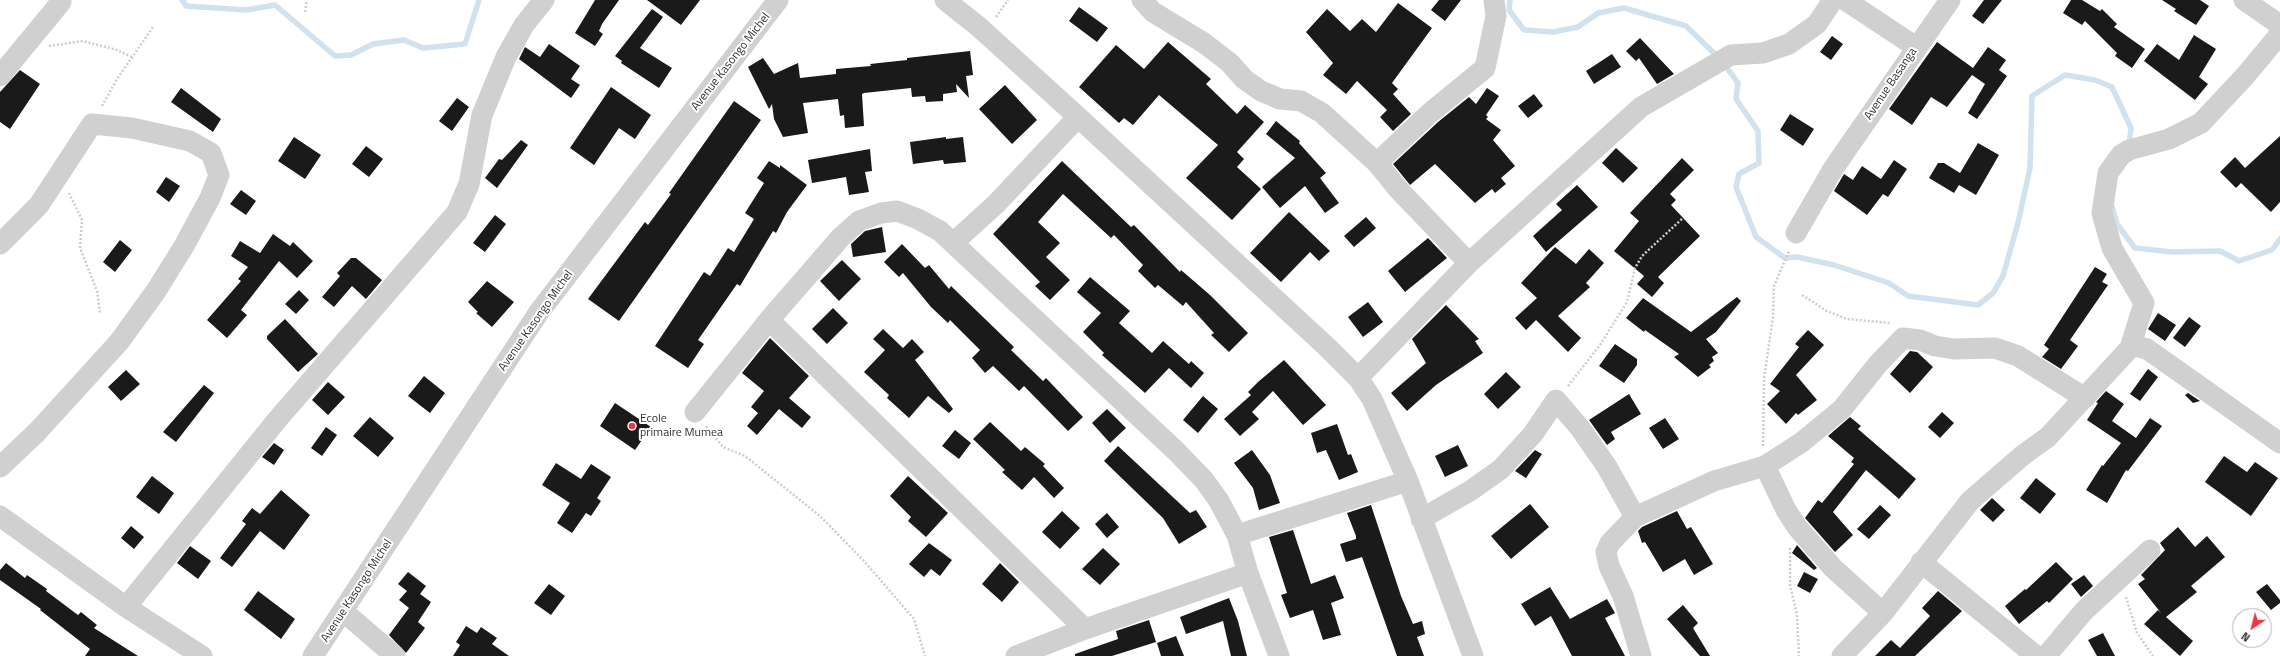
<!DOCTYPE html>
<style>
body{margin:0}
#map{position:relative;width:2280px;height:656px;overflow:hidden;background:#fff;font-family:"Titillium Web",sans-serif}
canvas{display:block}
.north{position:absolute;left:2232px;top:608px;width:40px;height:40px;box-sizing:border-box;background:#fff;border:1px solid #adadad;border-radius:50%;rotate:215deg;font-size:11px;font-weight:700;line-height:16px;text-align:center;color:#333}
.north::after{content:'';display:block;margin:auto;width:14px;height:18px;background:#e63946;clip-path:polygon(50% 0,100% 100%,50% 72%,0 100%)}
</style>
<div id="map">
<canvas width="2280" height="656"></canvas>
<div class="north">N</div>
</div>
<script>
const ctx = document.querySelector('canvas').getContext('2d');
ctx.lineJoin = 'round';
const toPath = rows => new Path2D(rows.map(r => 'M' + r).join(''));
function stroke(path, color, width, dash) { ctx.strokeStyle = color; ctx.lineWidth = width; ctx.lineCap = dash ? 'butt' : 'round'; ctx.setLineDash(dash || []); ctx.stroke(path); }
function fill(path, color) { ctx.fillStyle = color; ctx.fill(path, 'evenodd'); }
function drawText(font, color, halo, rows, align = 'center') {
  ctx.font = font + ' "Titillium Web",sans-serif'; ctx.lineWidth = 4; ctx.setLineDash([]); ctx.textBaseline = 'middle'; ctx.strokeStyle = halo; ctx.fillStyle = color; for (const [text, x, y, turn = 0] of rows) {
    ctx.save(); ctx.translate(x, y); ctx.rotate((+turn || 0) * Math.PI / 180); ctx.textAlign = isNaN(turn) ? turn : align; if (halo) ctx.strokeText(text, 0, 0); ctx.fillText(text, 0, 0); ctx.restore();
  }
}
stroke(toPath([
 [182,0,186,6,246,10,275,5,335,56,351,55,373,44,404,40,423,48,465,44,479,0],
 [1510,0,1509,10,1524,30,1553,32,1578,27,1598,13,1624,8,1686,26,1721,60,1738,83,1736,99,1758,131,1759,163,1739,174,1736,187,1756,237,1785,258,1797,257,1834,265,1889,283,1908,296,1978,305,1993,293,2003,276,2018,223,2030,168,2032,96,2065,75,2095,80,2112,87,2131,128,2129,146],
 [2111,203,2117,224,2135,248,2172,252,2220,251,2239,261,2272,250,2280,239]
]), '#cfe2ee', 5.5);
fill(toPath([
 [595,0,619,0,602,24,599,31,603,34,595,46,575,33],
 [647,0,700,0,681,25],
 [1439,0,1461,0,1445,21,1431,10],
 [1984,0,2002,0,1983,24,1972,16],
 [2071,0,2082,0,2100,11,2102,9,2117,24,2114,27,2145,49,2132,68,2115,56,2117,53,2085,21,2082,25,2063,13],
 [2162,0,2200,0,2209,6,2196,25,2174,11,2176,9],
 [1398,3,1432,28,1392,83,1398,89,1393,94,1411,114,1393,131,1380,117,1387,110,1357,81,1346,94,1323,75,1333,63,1306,32,1327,9,1350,31,1362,19,1376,32],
 [1079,7,1108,28,1097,42,1069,21],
 [652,9,663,17,640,48,672,68,659,88,621,63,622,61,615,56],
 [2194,35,2216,49,2199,77,2208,84,2195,100,2144,61,2157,44,2179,60],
 [1832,36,1843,44,1831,60,1820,52],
 [1640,38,1674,74,1657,84,1639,58,1636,61,1626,51],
 [1168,42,1211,79,1206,84,1237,114,1245,105,1264,122,1237,152,1244,159,1237,167,1261,189,1232,220,1186,178,1218,145,1159,95,1133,125,1124,118,1119,123,1079,87,1116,45,1144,69],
 [1937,42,1973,68,1988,47,2006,60,1999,70,2007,76,1977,119,1968,113,1985,84,1972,75,1947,107,1931,97,1912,125,1889,109],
 [549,44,580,66,571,79,580,85,571,98,519,59,525,47,540,57],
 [970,51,973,75,966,76,969,98,956,84,957,92,943,94,943,101,926,102,925,96,912,97,911,88,864,93,862,94,864,126,845,128,844,115,840,116,838,99,803,103,808,133,783,137,774,119,772,104,769,109,748,67,763,58,774,74,798,63,800,78,836,74,836,69,871,66,870,64,907,60,907,58],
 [1612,54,1621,67,1594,84,1586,71],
 [20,70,40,84,10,129,0,122,0,92],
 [1005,85,1037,120,1012,144,979,109],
 [611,87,651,115,635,139,619,128,594,165,570,148],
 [181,88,221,119,213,132,171,102],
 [1487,88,1499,96,1486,115,1488,117,1486,119,1501,130,1493,140,1515,166,1501,178,1506,184,1495,193,1492,189,1475,203,1435,164,1410,185,1393,164,1438,122,1469,97,1476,104],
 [1534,94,1543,106,1528,118,1518,106],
 [457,98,469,107,452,131,439,121],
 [734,101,761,120,619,321,588,299,645,222,648,225,671,194,669,193],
 [1790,114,1814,129,1803,146,1780,130],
 [1276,121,1300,141,1299,143,1326,173,1320,178,1339,203,1325,213,1305,186,1280,208,1262,187,1295,158,1266,134],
 [2280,136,2280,202,2271,212,2241,183,2236,188,2220,172,2235,157,2245,168],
 [294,137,321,155,305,179,278,161],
 [946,137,946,139,963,137,966,162,944,164,943,160,913,164,910,142],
 [521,140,528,145,497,188,485,178,499,159,502,160],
 [1978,143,1999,155,1976,195,1959,185,1954,193,1929,178,1938,163,1944,163,1960,173],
 [366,146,383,159,369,177,352,164],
 [1616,148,1638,168,1623,183,1602,163],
 [870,149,872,171,865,172,869,192,849,195,846,177,812,183,808,160],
 [1682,158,1694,170,1670,194,1676,200,1671,205,1700,236,1658,277,1664,283,1652,297,1637,284,1644,276,1614,251,1639,221,1630,213],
 [1894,160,1907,169,1888,197,1883,194,1867,215,1834,191,1844,174,1853,180,1862,166,1881,179],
 [769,161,780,168,780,165,807,185,787,212,776,233,773,231,740,286,737,284,698,340,704,344,688,368,655,346,704,272,710,276,728,248,734,252,754,219,745,213,764,183,757,178],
 [1062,161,1131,227,1134,225,1180,272,1181,270,1210,295,1248,333,1229,352,1211,335,1214,333,1186,302,1183,306,1158,285,1155,288,1138,271,1143,265,1114,235,1111,238,1063,194,1038,222,1060,243,1046,257,1070,280,1050,300,1035,286,1040,282,993,234],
 [166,177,180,186,169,202,156,192],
 [1577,185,1598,207,1546,252,1533,236,1562,210,1556,204],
 [241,190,256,201,246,215,230,204],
 [1289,212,1330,251,1319,261,1310,252,1281,282,1250,253],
 [495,215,506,224,485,252,473,243],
 [1366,217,1376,228,1354,247,1344,236],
 [882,227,886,252,853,257,851,244,865,231],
 [273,234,290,246,293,242,313,261,297,278,279,261,241,310,247,315,227,338,207,320,241,281,238,279,248,267,231,256,240,241,260,253],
 [1428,238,1447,258,1405,292,1388,271],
 [120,240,132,250,115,272,103,262],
 [902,244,925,268,929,265,949,289,951,286,1014,347,1011,350,1043,381,1046,378,1083,417,1068,431,1024,386,1019,391,993,366,985,373,972,358,980,350,950,320,948,323,931,307,903,273,899,277,884,262],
 [1555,247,1576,264,1589,249,1604,263,1586,283,1590,287,1558,316,1581,338,1568,352,1536,320,1526,330,1515,318,1537,298,1521,283],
 [351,258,356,258,382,280,366,299,352,286,334,307,322,297,340,276,337,273],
 [842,260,861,279,839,301,820,281],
 [2095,267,2107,274,2102,282,2108,285,2070,340,2078,346,2061,369,2042,357,2049,349,2044,345],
 [1090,277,1130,311,1119,323,1152,353,1163,341,1189,364,1191,361,1204,373,1191,388,1169,368,1145,393,1102,355,1104,353,1083,332,1101,313,1077,292],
 [487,281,514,302,492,327,476,313,478,312,468,302],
 [299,290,309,300,296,314,285,304],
 [1737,297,1741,301,1716,332,1706,339,1718,353,1712,357,1714,361,1709,365,1711,367,1698,377,1674,357,1679,354,1645,330,1644,332,1626,318,1643,298,1691,332],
 [1368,302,1383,322,1363,337,1348,317],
 [1446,305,1479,339,1475,341,1483,353,1436,385,1407,411,1391,393,1426,363,1412,339],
 [833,308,848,323,827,344,812,329],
 [2158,313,2176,325,2165,341,2148,329],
 [2189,317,2201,326,2185,347,2173,338],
 [285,319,318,354,298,372,267,339,267,336],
 [883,329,903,348,912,339,924,352,915,360,953,409,949,413,928,396,909,418,887,398,889,395,864,372,885,350,873,339],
 [1808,330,1824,345,1796,375,1817,400,1798,415,1796,413,1786,424,1767,404,1780,391,1770,384,1799,347,1795,344],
 [770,338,809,376,789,398,811,417,802,428,779,409,757,435,747,426,758,413,751,407,764,391,742,373],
 [1615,344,1637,359,1637,365,1624,383,1599,366],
 [1910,351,1917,352,1933,367,1910,393,1890,374],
 [1284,360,1326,405,1303,425,1273,391,1252,412,1259,419,1240,436,1224,419,1251,395,1248,392,1258,382],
 [2148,369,2158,377,2140,401,2130,394],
 [126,370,140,384,121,401,108,387],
 [1506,372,1521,387,1498,409,1484,394],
 [424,376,445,393,430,413,408,396],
 [328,382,345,397,328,415,312,400],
 [204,385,214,393,176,442,163,432],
 [2106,391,2124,404,2112,421,2136,438,2150,418,2162,426,2128,471,2126,470,2107,503,2086,490,2102,465,2103,466,2121,443,2087,420,2098,403,2096,402],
 [2188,393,2200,401,2193,403,2185,395],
 [1629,394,1641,414,1611,432,1615,439,1607,445,1589,420],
 [1203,396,1218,409,1198,433,1183,420],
 [615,403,651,427,635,450,600,426],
 [1107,409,1126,428,1110,443,1092,423],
 [1942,412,1954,423,1940,438,1928,427],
 [370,417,394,438,378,457,353,436],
 [1850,417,1861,426,1858,429,1916,479,1899,499,1866,470,1833,512,1853,535,1835,552,1805,518,1818,500,1822,503,1854,464,1851,462,1854,458,1828,436],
 [1665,418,1679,439,1663,449,1649,428],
 [990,422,1021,451,1025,447,1045,464,1043,466,1064,488,1054,498,1034,477,1022,490,1002,472,1005,470,973,439],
 [1337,424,1348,455,1351,454,1358,472,1339,480,1326,450,1317,453,1311,433],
 [326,427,337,435,322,456,311,448],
 [955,430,971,443,959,459,942,446],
 [274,443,284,450,274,465,262,457],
 [1458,445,1468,466,1445,477,1435,456],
 [1118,446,1190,513,1196,510,1207,527,1179,544,1163,518,1104,461],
 [1252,450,1270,475,1280,503,1259,510,1253,488,1234,463],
 [1535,450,1542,454,1526,478,1515,471],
 [2224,456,2247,472,2255,462,2278,478,2251,516,2205,482],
 [556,463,581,479,591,464,611,477,597,498,601,501,591,516,586,513,572,533,557,523,570,503,542,485],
 [152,476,174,493,159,514,136,497],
 [908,476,948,513,926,537,908,521,911,517,890,496],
 [2036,478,2056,494,2040,514,2020,498],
 [281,490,310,515,284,550,260,531,232,567,220,558,246,524,242,521,252,508,260,514],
 [1992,498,2005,510,1993,522,1980,510],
 [1530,504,1549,527,1511,559,1491,536],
 [1371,505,1401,596,1413,624,1422,621,1425,634,1417,637,1424,656,1397,656,1362,557,1346,562,1340,544,1356,539,1356,536,1347,513],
 [1880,505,1891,515,1869,539,1857,529],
 [1062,511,1080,528,1060,549,1042,532],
 [1677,511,1687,529,1691,527,1713,564,1694,575,1685,559,1663,572,1645,542,1642,543,1638,531,1642,527],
 [1107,513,1119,527,1107,538,1095,524],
 [131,526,144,537,134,549,121,538],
 [2178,527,2195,547,2207,536,2225,557,2191,586,2197,592,2166,617,2193,641,2180,656,2144,624,2158,610,2161,613,2138,584,2145,579,2141,575,2165,550,2160,543],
 [1293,530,1311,584,1335,575,1344,598,1331,603,1341,635,1323,640,1313,610,1290,618,1281,595,1287,593,1269,537],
 [929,543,952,560,940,576,931,569,924,577,909,564],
 [1797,545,1817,568,1814,570,1792,553],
 [190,546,211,561,198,579,177,563],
 [1103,548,1120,564,1100,585,1082,569],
 [2056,562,2073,579,2049,603,2047,601,2019,624,2005,606,2025,589,2026,590],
 [6,563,25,578,27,575,47,589,46,591,78,615,81,612,97,625,94,628,138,656,85,656,90,649,40,610,41,609,0,580,0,570],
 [1000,563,1019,582,1002,602,982,584],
 [408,572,426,586,420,594,431,602,418,622,425,628,406,653,389,635,409,608,399,600,407,591,398,584],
 [1804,572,1818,579,1810,593,1797,586],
 [2084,575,2093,586,2081,597,2071,584],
 [549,584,565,596,551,615,534,603],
 [2267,584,2280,600,2280,603,2271,610,2256,592],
 [1550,587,1570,619,1607,599,1615,613,1605,618,1625,656,1572,656,1551,616,1535,626,1521,604],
 [258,591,295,619,281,639,244,610],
 [1938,591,1962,611,1915,656,1875,656,1891,640,1900,648,1930,616,1922,608],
 [1229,598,1238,621,1247,656,1231,656,1223,621,1186,634,1180,617],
 [1683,605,1698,623,1693,628,1710,656,1700,656,1667,619],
 [1149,620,1156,642,1112,656,1075,656,1075,654,1118,639,1116,631],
 [466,626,477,633,481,627,497,638,492,644,509,656,453,656,460,645,456,642],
 [2103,633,2115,656,2097,656,2088,640],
 [1176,636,1184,656,1161,656,1157,643]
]), '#1a1a1a');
stroke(toPath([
 [305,12,307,0],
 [996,17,1008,0],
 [49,46,83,41,117,50,134,58],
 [102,106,117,79,153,27],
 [69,193,82,220,80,248,97,291,100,313],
 [1802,295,1827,311,1847,319,1891,323],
 [1568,386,1600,345,1627,302,1635,268,1642,256,1683,218],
 [706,426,723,447,745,456,820,516,864,561,914,619,925,656],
 [1763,446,1764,379,1773,317,1774,286,1789,251],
 [1790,548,1790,585,1797,615,1799,656],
 [2126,597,2137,633,2153,656]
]), '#cdcdcd', 2.5, [2, 2]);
stroke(toPath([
 [945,0,979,27,1078,117,1327,347,1358,378,1372,399,1408,481,1473,656],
 [1142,0,1153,12,1204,43,1230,63,1244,79,1261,91,1280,99,1301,101,1322,113,1377,163,1399,190,1469,263],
 [1845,0,1916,47],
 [2244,0,2280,25],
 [0,76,61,2],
 [1377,163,1430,113,1485,68,1496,16,1494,0],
 [1796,233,1833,169,1950,0],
 [953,243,996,204,1078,117],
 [0,244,39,205,92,124,132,128,190,141,211,153,219,175,210,198,184,246,156,291,119,342,37,432,0,467],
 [769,320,1085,629],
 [2130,348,2144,303,2112,248,2102,213,2108,173,2121,155,2129,150,2169,139,2201,123,2245,76,2280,34],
 [1358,378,1469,263,1641,107,1731,55,1763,53,1789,44,1817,24,1833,0],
 [695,412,769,320,841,237,859,221,881,213,897,211,918,219,940,231,1176,451,1204,480,1219,501,1237,535,1248,573,1279,656],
 [1765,466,1786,510,1797,527,1833,568,1883,613],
 [0,516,126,607,202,656],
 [1421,519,1470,491,1501,469,1533,434,1556,400,1580,428,1607,467,1635,517],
 [1237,535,1408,481],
 [1921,562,2036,656],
 [126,607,277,420,457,212,469,184,482,115,506,57,524,25,544,0],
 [344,612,395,656],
 [313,656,539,312,778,0],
 [1016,656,1085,629,1248,573],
 [1641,656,1623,596,1609,566,1606,552,1610,543,1635,517,1714,481,1765,466,1802,442,1842,409,1878,364,1903,338,1920,340,1935,346,1954,349,1995,348,2018,356,2085,398],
 [1842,656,1883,613,1970,501,2023,455,2048,437,2130,348,2136,346,2147,349,2280,443],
 [2046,656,2084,611,2150,550]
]), '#d0d0d0', 21);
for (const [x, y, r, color] of [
 [632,426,4,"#e63946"]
]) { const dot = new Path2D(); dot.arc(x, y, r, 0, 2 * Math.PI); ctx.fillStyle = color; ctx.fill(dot); stroke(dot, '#fff', 1.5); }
drawText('12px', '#333', '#fff', [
 ["Avenue Kasongo Michel",731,62,-52],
 ["Avenue Basanga",1891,84,-56],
 ["Avenue Kasongo Michel",536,321,-55],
 ["Avenue Kasongo Michel",357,591,-57]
]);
drawText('12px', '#333', '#fff', [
 ["Ecole",640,419],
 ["primaire Mumea",640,433]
], 'left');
</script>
